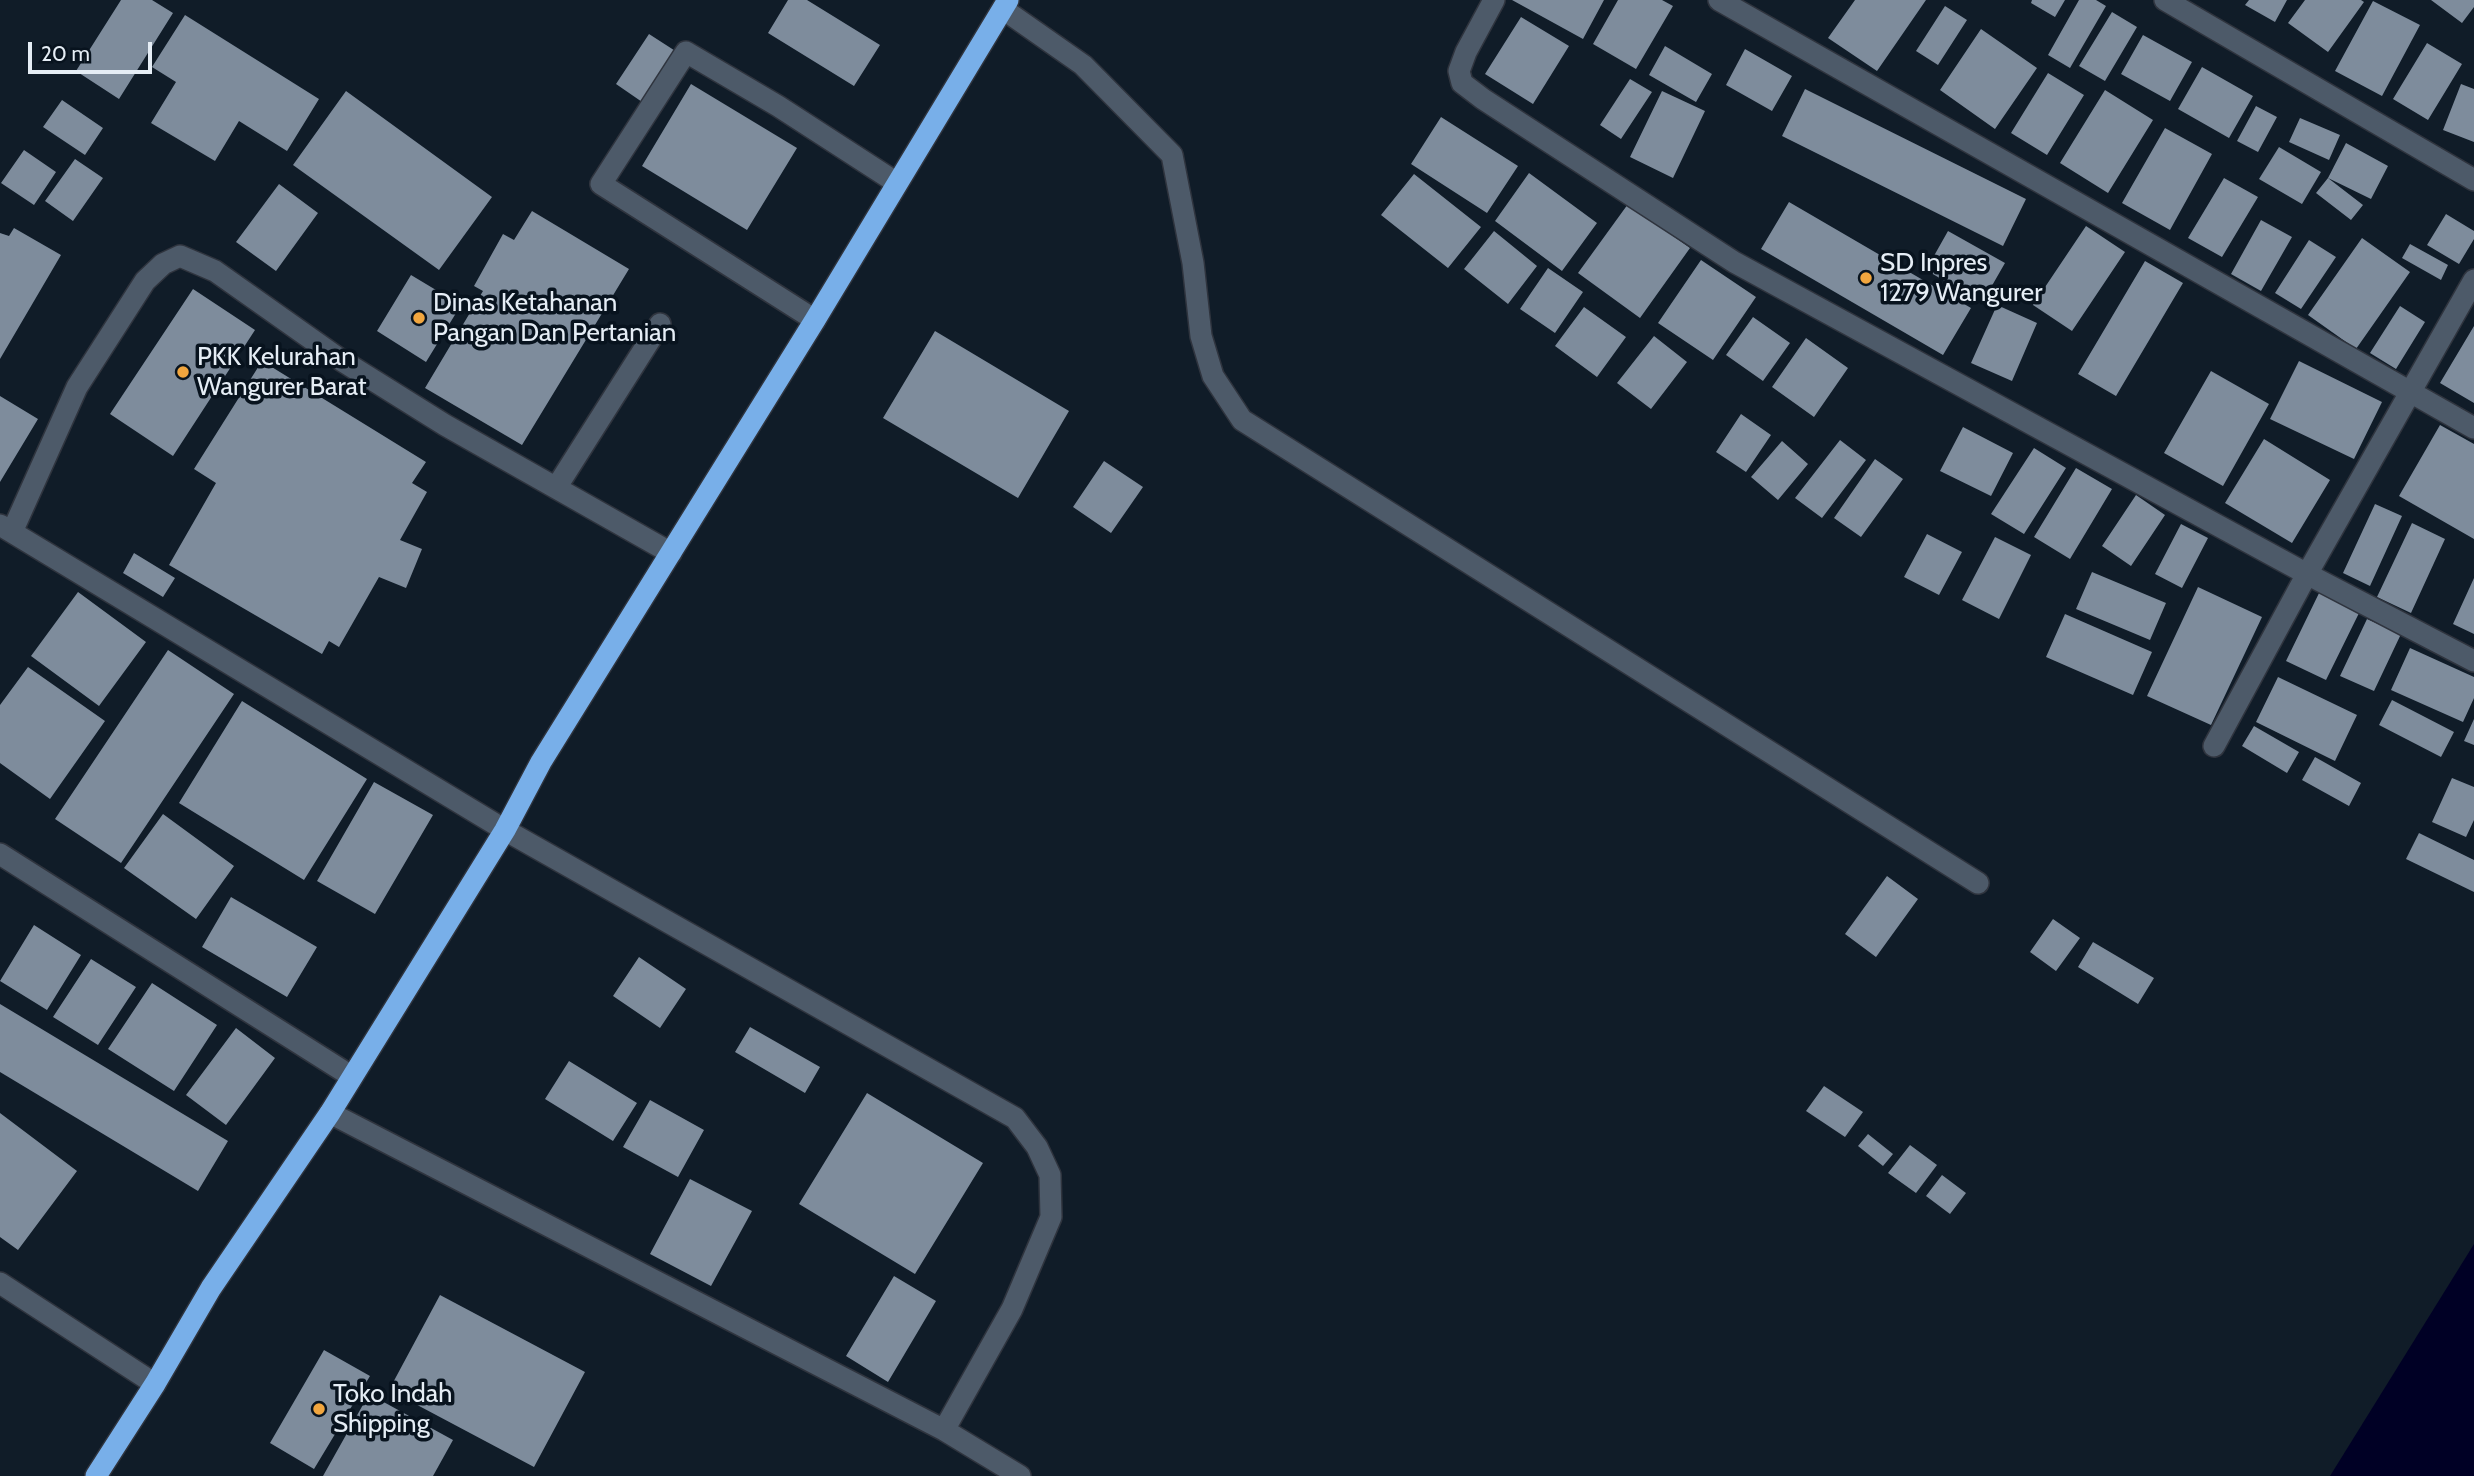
<!DOCTYPE html>
<style>
body{margin:0}
#map{position:relative;width:2474px;height:1476px;overflow:hidden;background:#101c28;font-family:Cabin,sans-serif}
canvas{display:block}
.scale{position:absolute;left:28px;top:42px;width:124px;height:32px;box-sizing:border-box;border:4px solid #e5edf5;border-top:0;padding-left:9px;font-size:21px;line-height:24px;white-space:nowrap;color:#e5edf5;-webkit-text-stroke:5px #08131e;paint-order:stroke}
</style>
<div id="map">
<canvas width="2474" height="1476"></canvas>
<div class="scale">20 m</div>
</div>
<script>
const ctx = document.querySelector('canvas').getContext('2d');
ctx.lineJoin = 'round';
function fill(path, color) { ctx.fillStyle = color; ctx.fill(path, 'evenodd'); }
const toPath = rows => new Path2D(rows.map(r => 'M' + r).join(''));
function stroke(path, color, width, dash) { ctx.strokeStyle = color; ctx.lineWidth = width; ctx.lineCap = dash ? 'butt' : 'round'; ctx.setLineDash(dash || []); ctx.stroke(path); }
function drawText(font, color, halo, rows, align = 'center') {
  ctx.font = font + ' Cabin,sans-serif'; ctx.lineWidth = 7; ctx.setLineDash([]); ctx.textBaseline = 'middle'; ctx.strokeStyle = halo; ctx.fillStyle = color; for (const [text, x, y, turn = 0] of rows) {
    ctx.save(); ctx.translate(x, y); ctx.rotate((+turn || 0) * Math.PI / 180); ctx.textAlign = isNaN(turn) ? turn : align; if (halo) ctx.strokeText(text, 0, 0); ctx.fillText(text, 0, 0); ctx.restore();
  }
}
fill(toPath([
 [2474,1244,2474,1476,2330,1476]
]), '#000025');
fill(toPath([
 [121,0,152,0,173,13,119,99,76,71],
 [788,0,807,0,880,45,854,86,768,33],
 [1512,0,1604,0,1583,39],
 [1618,0,1662,0,1673,6,1636,69,1593,44],
 [1855,0,1926,0,1877,71,1828,38],
 [2032,0,2065,0,2055,17,2031,3],
 [2079,0,2096,0,2106,6,2070,68,2048,55],
 [2249,0,2287,0,2275,22,2245,5],
 [2305,0,2361,0,2364,2,2328,52,2288,23],
 [2431,0,2474,0,2474,7,2462,23],
 [2373,1,2420,25,2382,96,2335,71],
 [1945,6,1967,20,1938,65,1916,51],
 [2112,12,2137,27,2105,81,2079,66],
 [185,15,319,99,287,151,239,121,215,161,151,123,176,82,152,67],
 [1521,17,1569,46,1533,104,1485,74],
 [1981,29,2037,68,1995,129,1940,90],
 [649,34,680,54,645,104,616,84],
 [2143,35,2192,62,2170,101,2121,74],
 [2427,43,2462,64,2428,120,2393,99],
 [1665,46,1712,74,1696,102,1649,75],
 [1745,49,1792,76,1772,111,1726,85],
 [2202,67,2253,96,2229,138,2178,109],
 [2048,73,2084,95,2047,155,2011,133],
 [1630,79,1652,92,1621,139,1600,125],
 [691,84,797,148,747,230,642,166],
 [2461,84,2474,89,2474,142,2443,130],
 [1805,89,2026,199,2003,246,1782,136],
 [2105,90,2153,120,2108,193,2060,163],
 [346,91,492,197,439,270,293,165],
 [1662,91,1705,111,1673,178,1630,157],
 [62,100,103,128,85,155,43,127],
 [2256,106,2277,117,2258,152,2237,141],
 [1441,117,1518,166,1487,213,1411,164],
 [2300,118,2340,135,2329,160,2289,142],
 [2165,128,2212,154,2170,230,2122,203],
 [2346,143,2388,166,2371,199,2328,178,2363,205,2351,220,2316,193,2328,178],
 [2279,147,2321,172,2302,204,2259,179],
 [24,150,56,172,34,205,1,183],
 [75,159,103,178,73,221,45,201],
 [1529,173,1597,223,1562,271,1495,221],
 [1414,174,1481,227,1448,268,1381,215],
 [2224,178,2258,197,2222,257,2188,238],
 [279,184,318,213,276,271,236,242],
 [1789,202,1971,308,1943,355,1761,249],
 [1628,204,1690,248,1640,318,1578,273],
 [532,211,629,269,522,445,425,388,483,291,474,286,503,234,514,240],
 [2446,214,2474,231,2474,239,2459,264,2427,245],
 [2261,220,2292,237,2261,291,2231,274],
 [2086,226,2125,252,2072,331,2033,305],
 [14,228,61,255,0,359,0,233,9,236],
 [1494,231,1537,266,1508,304,1464,269],
 [1948,231,2005,263,1982,303,1926,270],
 [2362,238,2410,272,2356,349,2308,315],
 [2309,240,2336,257,2301,309,2275,293],
 [2410,244,2448,265,2441,280,2402,258],
 [1701,260,1756,297,1713,360,1658,323],
 [2145,261,2183,283,2116,396,2078,374],
 [1548,268,1583,292,1555,333,1520,309],
 [411,275,461,305,426,362,377,331],
 [193,289,255,330,173,456,110,414],
 [1997,305,2037,323,2012,381,1971,363],
 [2400,306,2425,322,2396,369,2370,353],
 [1584,307,1626,337,1597,377,1555,346],
 [1753,317,1790,343,1763,381,1726,355],
 [2474,326,2474,403,2440,383],
 [935,331,1069,411,1018,498,883,418],
 [1654,336,1687,362,1651,409,1617,383],
 [1806,338,1848,368,1814,417,1772,387],
 [262,361,426,462,412,483,427,492,400,540,422,549,406,588,379,577,339,647,329,641,322,654,169,565,216,483,194,469],
 [2299,361,2382,402,2354,459,2270,419],
 [2211,371,2269,404,2223,486,2164,453],
 [0,396,38,419,0,482],
 [1741,414,1771,435,1746,472,1716,452],
 [2440,425,2474,444,2474,539,2399,496],
 [1963,427,2013,453,1991,496,1940,471],
 [2264,439,2330,480,2292,543,2225,503],
 [1840,440,1866,460,1822,518,1795,498],
 [1782,441,1808,464,1778,500,1751,477],
 [2034,448,2066,468,2024,534,1991,514],
 [1875,459,1903,479,1861,537,1834,518],
 [1104,461,1143,487,1111,533,1073,507],
 [2076,468,2112,489,2070,559,2034,537],
 [2136,495,2165,515,2131,566,2102,546],
 [2375,504,2402,516,2370,586,2343,573],
 [2412,523,2445,539,2411,613,2377,597],
 [2181,524,2208,538,2182,588,2155,574],
 [1927,534,1962,552,1939,595,1904,577],
 [1995,537,2031,555,1999,619,1962,600],
 [134,553,175,578,163,597,123,573],
 [2092,572,2166,603,2150,640,2076,609],
 [2474,578,2474,634,2453,624],
 [2198,587,2262,617,2211,725,2147,696],
 [2321,589,2361,609,2326,680,2286,661],
 [78,592,146,642,99,706,31,656],
 [2065,614,2152,652,2133,695,2046,657],
 [2367,619,2401,634,2374,691,2340,676],
 [2410,648,2474,677,2474,698,2463,722,2391,690],
 [168,650,234,694,121,863,55,819],
 [28,667,105,721,50,799,0,763,0,705],
 [2278,677,2357,715,2335,761,2256,722],
 [2392,700,2454,732,2441,757,2379,725],
 [242,701,367,779,304,880,179,803],
 [2474,719,2474,745,2464,741],
 [2254,726,2299,752,2287,773,2242,746],
 [2315,757,2361,783,2349,806,2302,780],
 [2452,778,2474,787,2474,820,2466,837,2432,822],
 [374,782,433,815,375,914,317,881],
 [163,814,234,866,196,919,124,868],
 [2419,833,2474,860,2474,892,2406,859],
 [1887,876,1918,899,1876,957,1845,934],
 [231,897,317,947,287,997,202,947],
 [2053,919,2080,938,2056,971,2030,952],
 [34,925,81,955,47,1010,0,981],
 [2093,942,2154,978,2138,1004,2078,967],
 [639,957,686,989,660,1028,613,996],
 [91,959,136,987,98,1045,53,1017],
 [152,983,217,1025,174,1091,108,1049],
 [0,1004,228,1141,198,1191,0,1072],
 [750,1027,820,1067,805,1093,735,1052],
 [236,1028,275,1058,226,1125,186,1095],
 [569,1061,637,1103,613,1141,545,1099],
 [1824,1086,1863,1112,1845,1137,1806,1111],
 [867,1093,983,1163,915,1274,799,1204],
 [650,1100,704,1130,678,1177,623,1147],
 [0,1113,77,1171,18,1250,0,1237],
 [1868,1134,1893,1154,1883,1166,1858,1146],
 [1910,1145,1937,1165,1916,1193,1888,1173],
 [1942,1175,1966,1193,1950,1214,1926,1196],
 [690,1179,752,1211,711,1286,650,1254],
 [894,1276,936,1301,888,1382,846,1356],
 [440,1295,585,1372,534,1467,389,1390],
 [324,1350,370,1376,314,1469,270,1443],
 [369,1394,453,1440,433,1476,323,1476]
]), '#7e8c9c');
const minor = toPath([
 [1494,0,1466,52,1459,71,1462,83,1483,99,1734,262,2307,574,2474,661],
 [1719,0,2474,428],
 [2165,0,2474,180],
 [1003,9,1083,65,1172,155,1193,263,1201,336,1213,376,1242,420,1978,883],
 [815,320,601,184,686,52,778,106,897,183],
 [556,488,660,324],
 [0,525,505,830,1015,1118,1037,1147,1050,1175,1051,1217,1012,1309,944,1430],
 [12,532,77,387,145,281,163,264,180,256,215,271,341,360,445,425,671,553],
 [2214,746,2307,574,2474,280],
 [0,854,351,1076],
 [330,1113,944,1430,1020,1476],
 [0,1283,155,1384]
]);
const highway = toPath([
 [96,1476,155,1384,211,1288,330,1113,505,830,541,762,815,320,1008,0]
]);
stroke(minor, '#2f343e', 24);
stroke(highway, '#2f343e', 24);
stroke(minor, '#4d5a69', 21);
stroke(highway, '#78afe9', 21);
for (const [x, y, r, color] of [
 [1866,278,7,"#f1a63f"],
 [419,318,7,"#f1a63f"],
 [183,372,7,"#f1a63f"],
 [319,1409,7,"#f1a63f"]
]) { const dot = new Path2D(); dot.arc(x, y, r, 0, 2 * Math.PI); ctx.fillStyle = color; ctx.fill(dot); stroke(dot, '#08131e', 2.5); }
drawText('26px', '#e5edf5', '#08131e', [
 ["SD Inpres",1880,263],
 ["1279 Wangurer",1880,293],
 ["Dinas Ketahanan",433,303],
 ["Pangan Dan Pertanian",433,333],
 ["PKK Kelurahan",197,357],
 ["Wangurer Barat",197,387],
 ["Toko Indah",333,1394],
 ["Shipping",333,1424]
], 'left');
</script>
